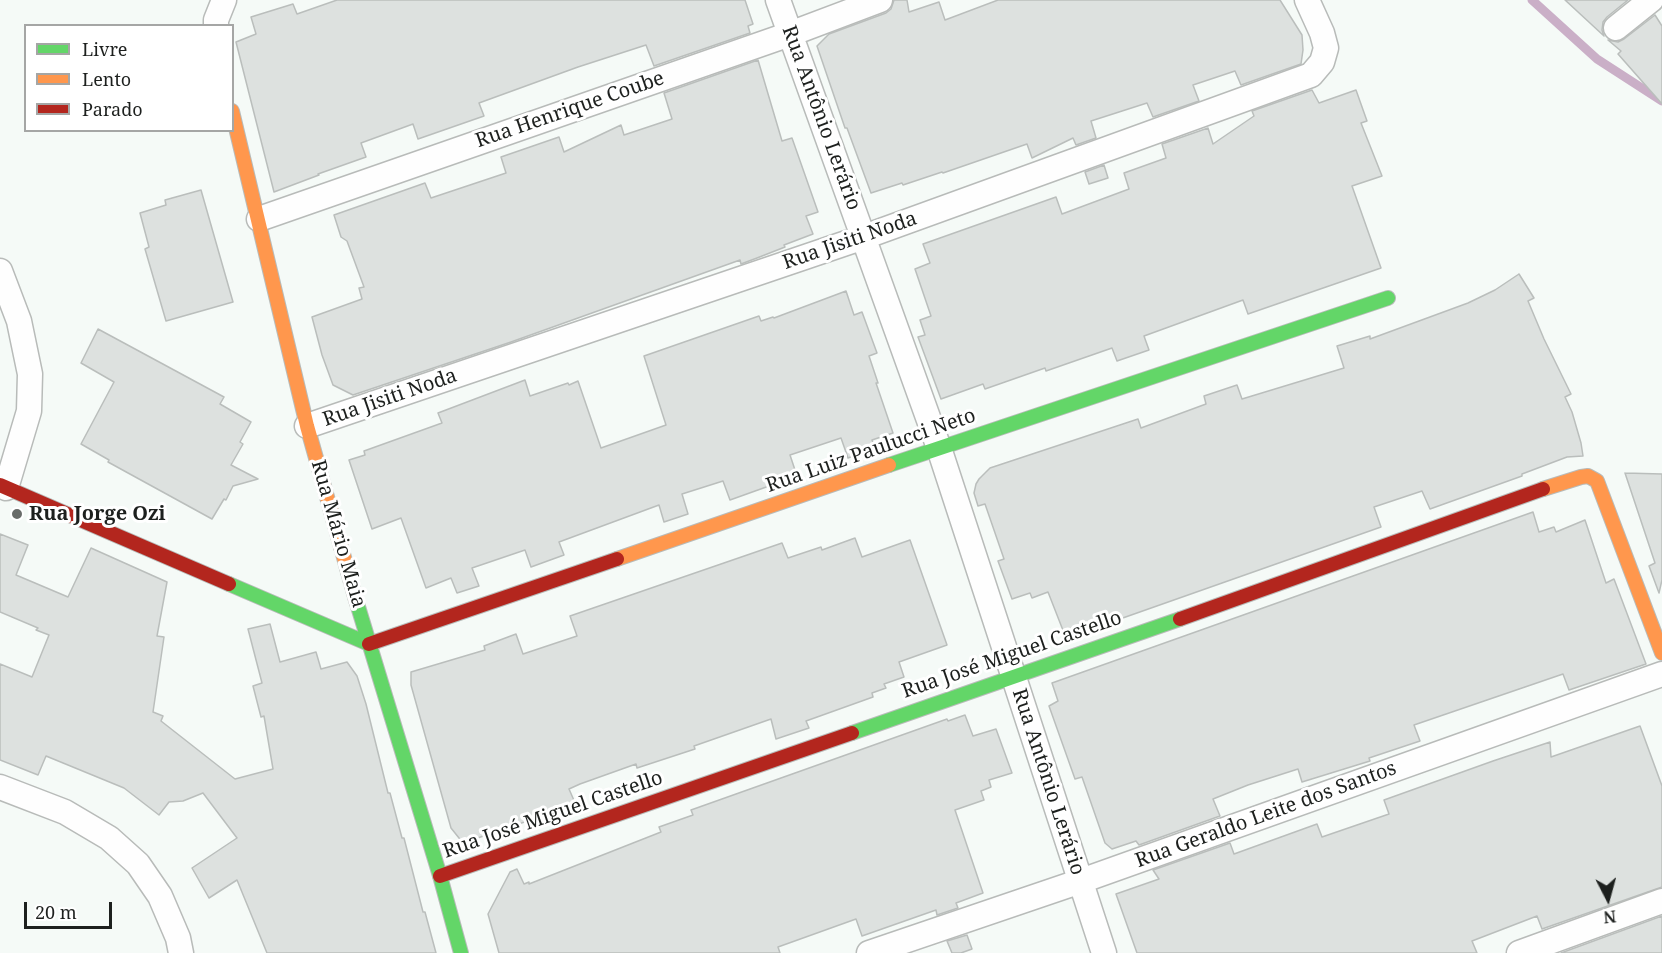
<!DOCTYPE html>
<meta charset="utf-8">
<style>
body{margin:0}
#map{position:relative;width:1662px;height:953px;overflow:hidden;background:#f5faf7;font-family:"Noto Serif",serif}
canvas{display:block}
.legend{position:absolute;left:24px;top:24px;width:210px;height:108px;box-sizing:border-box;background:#fff;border:2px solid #a5a6a5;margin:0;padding:8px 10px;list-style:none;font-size:18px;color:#1d201e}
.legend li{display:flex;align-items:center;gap:12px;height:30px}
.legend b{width:30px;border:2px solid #a5a6a5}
.north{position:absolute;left:1578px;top:869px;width:60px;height:60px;-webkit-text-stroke:4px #fff;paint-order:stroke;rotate:174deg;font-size:16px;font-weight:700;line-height:24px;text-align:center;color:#1d201e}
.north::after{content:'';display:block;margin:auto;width:21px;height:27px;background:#1d201e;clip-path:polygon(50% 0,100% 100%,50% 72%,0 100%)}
.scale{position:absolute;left:24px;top:902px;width:88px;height:27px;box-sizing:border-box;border:3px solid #1d201e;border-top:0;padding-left:8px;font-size:18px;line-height:21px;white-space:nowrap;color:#1d201e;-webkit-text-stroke:4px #fff;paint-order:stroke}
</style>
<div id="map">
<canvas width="1662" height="953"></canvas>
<ul class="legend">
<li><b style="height:8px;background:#63d668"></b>Livre</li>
<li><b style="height:8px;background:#ff974d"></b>Lento</li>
<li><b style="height:8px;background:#b3261e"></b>Parado</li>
</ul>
<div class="north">N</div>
<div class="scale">20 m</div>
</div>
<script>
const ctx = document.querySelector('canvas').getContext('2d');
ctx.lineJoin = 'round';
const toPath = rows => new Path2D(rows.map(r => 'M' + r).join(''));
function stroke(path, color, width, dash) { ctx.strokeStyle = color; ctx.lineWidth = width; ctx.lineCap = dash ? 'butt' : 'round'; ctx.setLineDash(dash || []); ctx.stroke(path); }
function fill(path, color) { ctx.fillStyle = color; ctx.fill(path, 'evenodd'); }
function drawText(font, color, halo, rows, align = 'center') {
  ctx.font = font + ' "Noto Serif",serif'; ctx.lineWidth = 6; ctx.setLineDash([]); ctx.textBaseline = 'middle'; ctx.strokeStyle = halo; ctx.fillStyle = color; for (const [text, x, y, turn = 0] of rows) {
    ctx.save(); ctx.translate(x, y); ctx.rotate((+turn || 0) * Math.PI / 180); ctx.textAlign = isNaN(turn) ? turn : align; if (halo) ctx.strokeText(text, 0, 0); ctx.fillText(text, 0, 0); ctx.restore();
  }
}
stroke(toPath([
 [1532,0,1597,59,1662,101]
]), '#caafc7', 9);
const building = toPath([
 [337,0,745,0,753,24,748,26,750,33,654,66,646,45,578,67,479,103,484,116,418,139,413,124,361,143,366,157,318,174,319,175,274,192,236,42,256,34,251,17,293,4,297,14,337,0],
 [894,0,907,0,909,12,939,2,945,20,998,0,1280,0,1302,35,1303,50,1301,64,1241,85,1235,71,1193,85,1199,101,1153,117,1147,103,1091,121,1096,138,1076,145,1073,138,1032,158,1027,144,943,173,942,172,903,185,902,183,871,193,847,128,845,128,817,46,829,34,886,13,891,9,894,0],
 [1565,0,1628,0,1607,17,1603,22,1602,30,1604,36,1565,0],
 [1655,15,1662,26,1662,104,1618,54,1621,51,1608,40,1618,42,1624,39,1655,15],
 [758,60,782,141,792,138,818,212,806,216,813,234,784,245,785,247,757,258,741,264,740,260,511,342,353,395,333,385,322,355,312,317,362,299,359,288,364,287,347,241,341,237,334,215,425,183,431,198,506,173,501,157,559,137,564,152,621,125,624,135,672,119,664,93,758,60],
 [1312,90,1319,103,1356,90,1367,121,1361,123,1382,176,1352,186,1381,268,1248,314,1243,300,1144,336,1149,350,1117,361,1112,348,1046,371,1045,368,985,389,983,384,941,399,918,337,925,335,920,320,931,316,915,269,930,263,923,244,1056,197,1062,214,1129,189,1124,173,1166,158,1162,144,1208,128,1213,144,1254,116,1252,111,1312,90],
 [1104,165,1108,178,1089,184,1085,172,1104,165],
 [201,190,233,302,166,321,145,249,149,247,140,213,166,205,165,200,201,190],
 [1519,274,1534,298,1528,301,1544,339,1571,394,1565,397,1572,412,1581,443,1583,456,1567,457,1522,474,1522,476,1430,509,1422,491,1374,507,1381,527,1066,638,1048,592,1032,598,1030,593,1012,599,998,561,1004,559,985,504,978,506,974,493,976,484,979,479,990,468,1138,419,1141,428,1206,404,1204,396,1237,385,1242,399,1344,368,1337,346,1370,336,1370,339,1468,303,1495,290,1519,274],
 [846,291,854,315,862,312,877,353,869,356,878,383,876,383,893,433,872,440,875,448,848,458,841,438,790,455,797,476,730,500,723,481,682,494,688,514,664,522,659,505,559,542,564,555,531,567,525,550,472,568,479,586,457,593,451,578,426,588,401,518,372,529,349,460,365,455,364,451,442,423,438,413,525,380,530,396,568,383,569,385,578,381,601,448,666,425,644,356,759,316,761,321,773,317,774,318,846,291],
 [98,329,224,397,220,404,251,422,240,442,243,444,231,465,258,479,233,486,226,500,224,499,212,519,108,462,109,460,81,444,114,382,81,363,98,329],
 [1625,473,1662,474,1662,580,1659,593,1649,566,1655,563,1625,473],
 [1533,512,1539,532,1554,527,1556,532,1585,520,1606,583,1614,579,1646,664,1569,690,1563,674,1414,725,1420,741,1369,758,1370,761,1302,782,1298,769,1248,785,1213,799,1220,816,1139,845,1136,841,1112,849,1105,843,1082,777,1075,779,1049,706,1058,701,1052,683,1533,512],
 [0,534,28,545,16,575,68,597,91,548,167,582,157,636,164,637,153,712,163,716,161,721,235,779,273,769,264,716,261,717,253,686,262,683,248,629,270,624,280,662,316,652,321,669,347,662,357,676,366,704,388,793,390,793,402,838,404,838,423,912,425,912,436,953,267,953,237,880,209,898,192,868,237,838,203,793,183,801,169,802,159,815,124,788,46,756,38,775,0,760,0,664,32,677,49,635,36,630,38,628,0,612,0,534],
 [855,538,862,557,910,540,947,645,899,662,904,677,884,684,886,688,872,693,873,697,806,721,809,728,776,739,771,719,694,746,695,749,637,768,636,764,580,784,569,789,576,805,543,817,542,816,463,843,451,828,411,685,411,672,485,650,484,646,516,634,523,654,577,636,570,616,782,543,788,558,821,547,822,550,855,538],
 [965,715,973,736,996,729,1012,773,989,780,991,787,981,791,984,800,955,810,983,893,956,903,958,908,937,915,936,910,862,936,856,919,778,947,780,953,499,953,488,914,510,872,517,869,524,884,529,882,529,884,661,832,659,827,693,815,691,810,947,719,948,721,965,715],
 [1640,726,1662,786,1662,887,1542,929,1537,916,1472,941,1477,953,1137,953,1116,894,1159,879,1153,870,1230,843,1234,854,1317,824,1322,837,1389,814,1384,800,1493,761,1550,742,1551,757,1640,726],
 [1662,916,1662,953,1561,953,1662,916],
 [967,935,972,949,961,953,952,953,947,941,967,935]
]);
fill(building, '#dde1df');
stroke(building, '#babebc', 1.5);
const street = toPath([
 [778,0,939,448,1104,953],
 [216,26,216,20,224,0],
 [1616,28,1651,0],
 [259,219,790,34,880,0],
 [0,271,19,321,30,374,29,411,6,488],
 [307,426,864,237,1311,75,1322,62,1326,48,1322,33,1307,0],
 [0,787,65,812,109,838,138,864,160,896,178,938,181,953],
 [869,953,1081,881,1662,674],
 [1519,953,1662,901]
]);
const fast = toPath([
 [889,465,1388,298],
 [229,584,369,644],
 [356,600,440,876,461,953],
 [852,733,1180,619]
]);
const slow = toPath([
 [232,111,307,426,356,600],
 [1543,489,1581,477,1588,476,1597,481,1662,653],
 [617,559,889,465]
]);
const jam = toPath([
 [0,485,229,584],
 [1180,619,1543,489],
 [369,644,617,559],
 [440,876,852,733]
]);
stroke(street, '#b8bbb9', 27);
stroke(fast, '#b8bbb9', 16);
stroke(slow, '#b8bbb9', 16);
stroke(jam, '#b8bbb9', 16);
stroke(street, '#fefefe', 24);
stroke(fast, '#63d668', 14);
stroke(slow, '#ff974d', 14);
stroke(jam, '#b3261e', 14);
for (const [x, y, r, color] of [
 [17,514,6,"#696c6a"]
]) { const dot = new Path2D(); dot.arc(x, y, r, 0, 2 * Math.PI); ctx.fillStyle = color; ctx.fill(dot); stroke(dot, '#fff', 2); }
drawText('20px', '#1d201e', '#fff', [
 ["Rua Henrique Coube",570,110,-19],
 ["Rua Antônio Lerário",821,118,70],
 ["Rua Jisiti Noda",850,241,-19],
 ["Rua Jisiti Noda",390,398,-19],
 ["Rua Luiz Paulucci Neto",871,451,-19],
 ["Rua Mário Maia",338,534,74],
 ["Rua José Miguel Castello",1012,655,-19],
 ["Rua Antônio Lerário",1048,782,72],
 ["Rua José Miguel Castello",553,815,-19],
 ["Rua Geraldo Leite dos Santos",1266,815,-20]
]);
drawText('bold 20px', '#1d201e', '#fff', [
 ["Rua Jorge Ozi",29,514]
], 'left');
</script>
